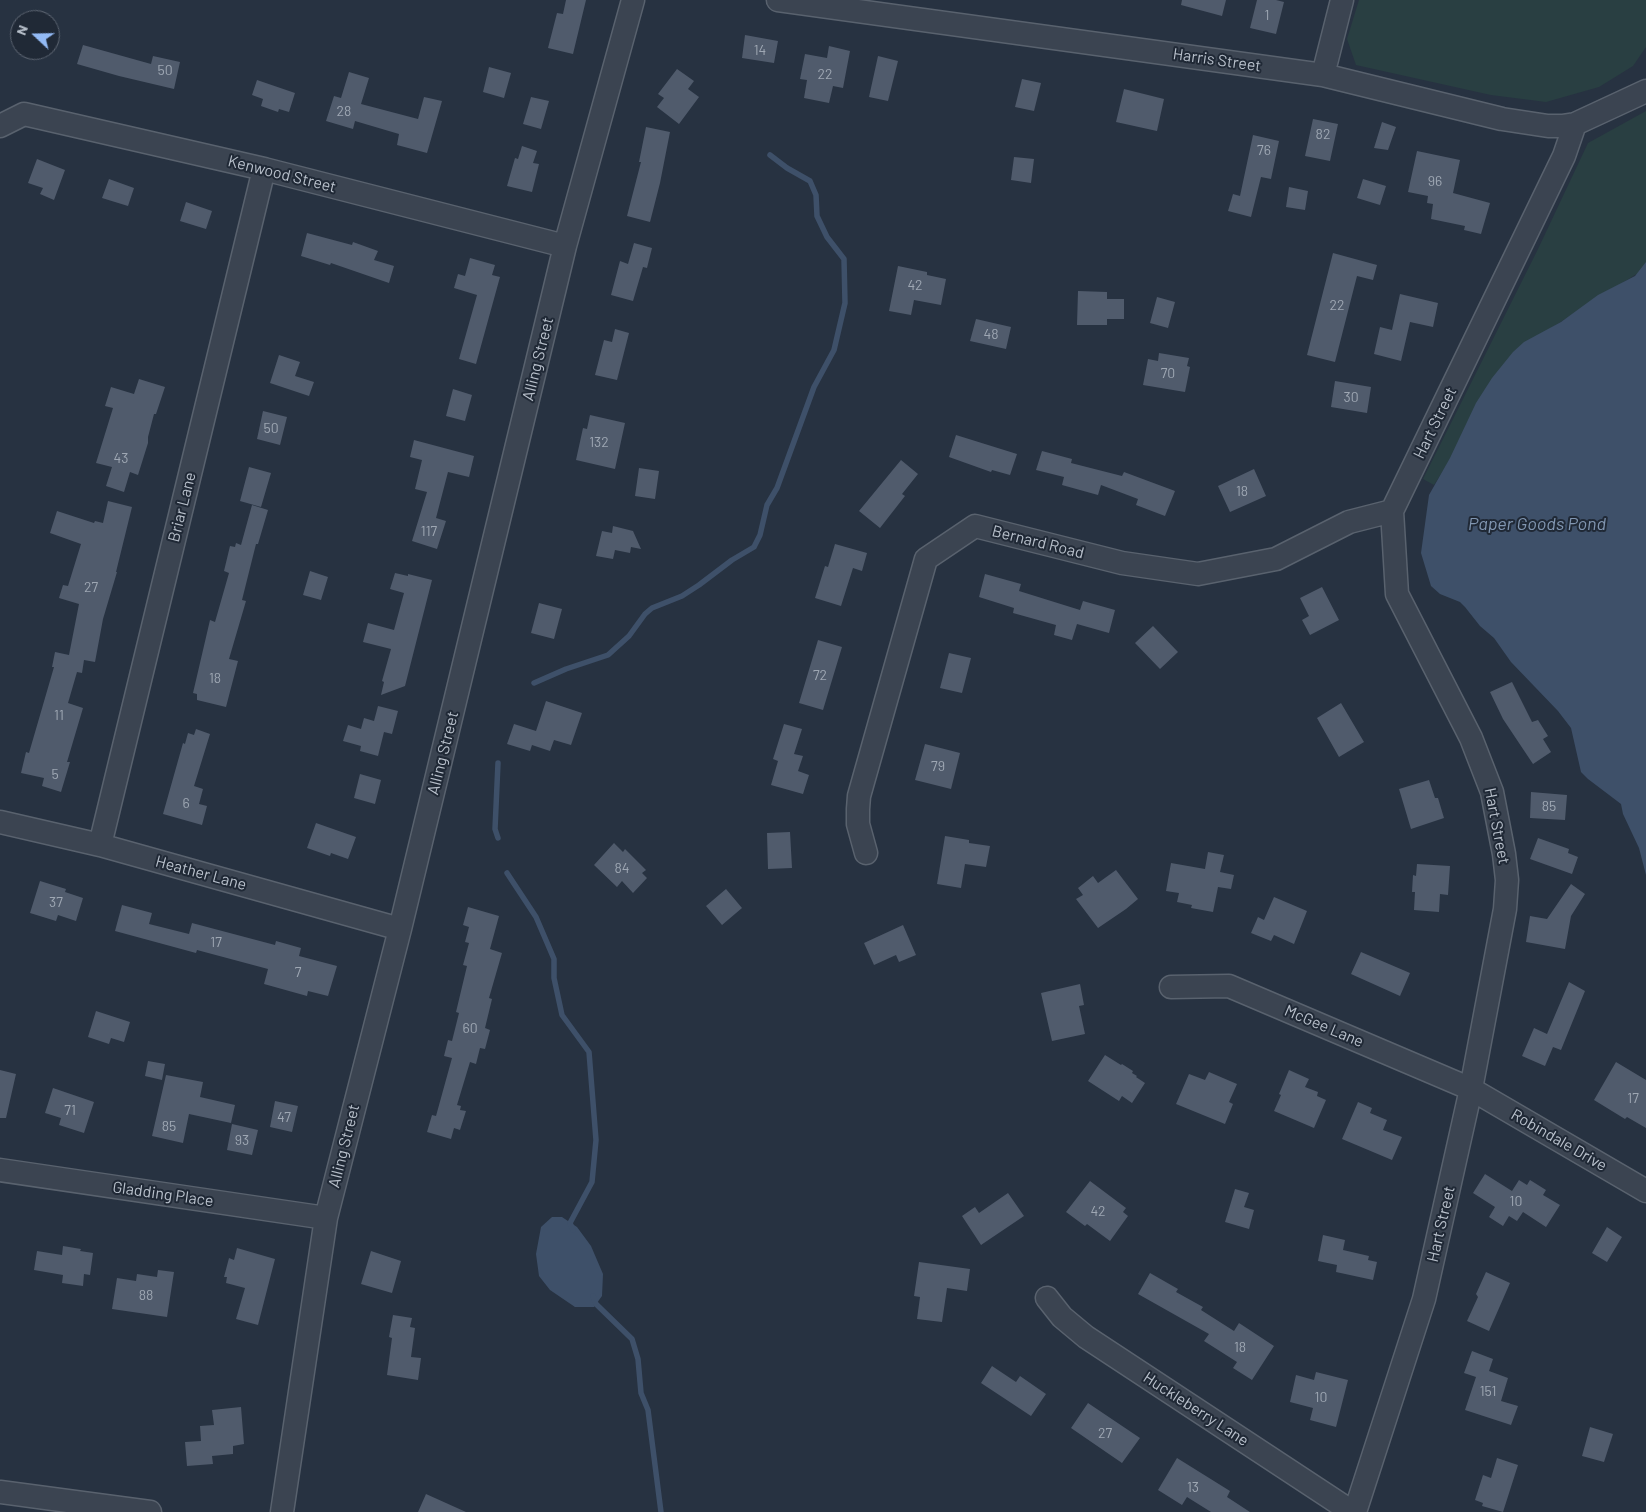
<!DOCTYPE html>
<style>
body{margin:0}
#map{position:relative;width:1646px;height:1512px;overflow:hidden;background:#273241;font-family:Barlow,sans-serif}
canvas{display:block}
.north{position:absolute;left:10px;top:10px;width:50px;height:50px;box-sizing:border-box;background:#202936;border:1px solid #5d6572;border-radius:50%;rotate:291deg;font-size:14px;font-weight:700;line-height:20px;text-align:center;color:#b8c0cb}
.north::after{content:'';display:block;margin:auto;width:18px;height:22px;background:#93baf5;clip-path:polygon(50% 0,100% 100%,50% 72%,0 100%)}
</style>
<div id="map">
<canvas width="1646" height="1512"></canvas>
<div class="north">N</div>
</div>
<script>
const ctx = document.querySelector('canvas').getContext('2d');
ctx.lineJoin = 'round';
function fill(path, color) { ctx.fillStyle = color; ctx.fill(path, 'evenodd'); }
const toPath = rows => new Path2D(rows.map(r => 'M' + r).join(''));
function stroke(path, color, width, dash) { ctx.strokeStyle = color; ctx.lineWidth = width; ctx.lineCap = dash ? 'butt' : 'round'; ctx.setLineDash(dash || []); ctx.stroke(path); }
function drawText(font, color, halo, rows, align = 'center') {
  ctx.font = font + ' Barlow,sans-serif'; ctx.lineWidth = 4; ctx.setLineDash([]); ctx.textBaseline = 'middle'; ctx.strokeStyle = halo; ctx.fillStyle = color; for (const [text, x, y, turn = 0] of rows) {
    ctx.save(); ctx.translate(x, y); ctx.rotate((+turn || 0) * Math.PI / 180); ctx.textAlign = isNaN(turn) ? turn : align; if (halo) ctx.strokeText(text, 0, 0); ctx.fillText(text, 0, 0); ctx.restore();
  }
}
fill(toPath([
 [1359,0,1646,0,1646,47,1633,66,1599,87,1546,102,1491,95,1356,65,1347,39],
 [1646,111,1646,268,1521,347,1434,485,1423,479,1538,249,1588,143]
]), '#293f42');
fill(toPath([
 [1646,262,1646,875,1639,848,1623,814,1621,804,1588,779,1581,772,1571,728,1558,711,1511,662,1494,638,1480,626,1465,607,1460,602,1440,594,1431,586,1421,553,1429,495,1450,458,1476,403,1492,378,1513,352,1524,342,1561,322,1598,295,1635,276],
 [552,1217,562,1217,577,1227,591,1246,603,1274,602,1296,594,1307,575,1307,550,1290,539,1276,536,1254,541,1227]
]), '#3e5069');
stroke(toPath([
 [534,683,566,669,608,655,629,636,645,614,652,608,682,596,699,585,732,560,754,547,760,535,767,505,777,488,814,387,834,350,845,303,844,259,827,237,817,216,816,195,810,181,787,168,770,155],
 [498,838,495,829,498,763],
 [507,873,536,917,554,959,554,978,562,1015,589,1052,596,1140,592,1182,570,1223,573,1230],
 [593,1296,596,1304,632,1339,638,1359,641,1393,648,1410,661,1512]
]), '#3e5069', 5.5);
fill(toPath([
 [566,0,586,0,573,54,548,48,557,13,563,14],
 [1182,0,1226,0,1222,16,1181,5],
 [1257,0,1276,0,1284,2,1276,34,1250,28],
 [745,35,778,41,774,63,742,58],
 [83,45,151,64,153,56,180,62,174,89,119,76,77,64],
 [829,46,850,51,843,88,833,86,829,103,804,98,807,80,800,79,805,54,827,58],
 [878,56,898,61,888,101,869,97],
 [489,67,511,73,504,98,483,92],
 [677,69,694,81,688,89,699,97,679,124,657,107,664,98,658,94],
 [349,72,369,78,361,104,418,119,424,97,442,101,427,153,397,145,399,134,355,121,353,129,326,121,334,96,341,98],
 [1022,79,1041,83,1034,111,1015,107],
 [257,80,295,93,289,112,279,109,278,112,261,106,263,99,252,95],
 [1124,89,1164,99,1157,131,1116,122],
 [531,97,549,101,541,129,523,124],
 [1313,119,1338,124,1330,161,1305,156],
 [1382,122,1396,127,1388,150,1374,148],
 [646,127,670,132,660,183,650,222,627,216,641,162,639,162],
 [1253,135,1279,141,1271,179,1261,177,1251,217,1228,211,1233,194,1240,196],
 [522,146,537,151,533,163,539,164,532,192,507,186,515,158,518,159],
 [1417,151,1460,160,1453,193,1490,203,1481,234,1464,230,1465,226,1431,219,1433,204,1427,203,1428,196,1408,192],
 [1014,157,1034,159,1031,183,1011,180],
 [37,159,65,170,54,200,40,194,43,188,28,183],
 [109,179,134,188,128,206,102,198],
 [1363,179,1386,186,1380,205,1357,198],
 [1289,187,1308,191,1305,210,1286,207],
 [186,202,212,211,206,229,180,221],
 [307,233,352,245,353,242,378,251,374,260,394,266,389,283,331,263,330,265,301,256],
 [634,243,652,248,647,268,643,267,633,301,611,295,620,261,628,264],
 [1333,253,1377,265,1373,280,1357,276,1335,362,1307,355],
 [470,258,495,265,492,275,500,277,476,364,459,359,477,295,454,288,458,274,465,276],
 [898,266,927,272,927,275,946,279,941,305,914,300,911,315,889,311],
 [1078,291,1107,292,1107,299,1124,299,1124,319,1107,319,1107,325,1077,325],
 [1400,294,1438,303,1433,327,1410,322,1401,361,1374,354,1380,327,1392,330],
 [1157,297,1175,302,1168,328,1150,323],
 [976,319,1011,327,1006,349,970,341],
 [615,329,629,333,617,380,595,375,604,340,612,342],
 [1159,353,1189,358,1187,366,1190,367,1185,392,1143,385,1148,359,1158,361],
 [279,355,300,362,295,376,314,382,309,396,270,383],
 [139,379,165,387,156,414,154,414,148,437,148,443,138,475,130,472,124,492,106,486,112,467,96,463,113,408,105,406,111,387,134,394],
 [1335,381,1371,387,1367,413,1331,407],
 [453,389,472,395,465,421,446,416],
 [263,411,287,417,280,445,257,439],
 [590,415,625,423,615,469,576,460,583,428,587,429],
 [956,435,1017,454,1010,475,992,470,991,472,949,457],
 [414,440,474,456,469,477,448,472,436,518,446,521,437,549,412,541,427,492,415,489,422,460,410,457],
 [1042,451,1072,459,1071,463,1122,476,1124,472,1175,491,1165,516,1136,505,1138,499,1101,485,1098,495,1062,485,1064,477,1036,470],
 [901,460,918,474,902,494,905,496,880,528,859,511],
 [249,467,271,473,261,507,240,501],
 [639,468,659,471,655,499,635,496],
 [1254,469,1266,496,1230,512,1218,486],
 [108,501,132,507,116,572,117,572,103,619,95,662,84,660,82,673,77,672,68,703,83,708,67,762,70,762,61,792,42,786,44,778,21,773,26,752,29,753,54,667,52,667,55,652,69,655,79,604,59,598,63,585,68,586,81,544,50,533,57,511,94,523,95,521,103,523],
 [252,505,268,510,258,544,256,544,242,600,246,601,229,659,238,661,226,707,197,700,197,694,193,693,210,620,215,622,229,573,224,571,230,546,235,547,236,543,241,545],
 [613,526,633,531,641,549,631,547,630,553,615,550,613,559,596,556,602,531,612,533],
 [835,544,867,553,862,571,853,568,841,606,815,598,825,566,828,567],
 [310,571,328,577,321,600,303,595],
 [395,573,408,576,408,574,432,580,405,686,381,695,384,682,382,681,391,649,363,642,368,623,394,630,404,593,390,589],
 [985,574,1021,584,1019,591,1080,610,1083,601,1115,610,1109,633,1077,624,1072,640,1054,635,1056,625,1013,613,1014,608,979,597],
 [1322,587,1339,620,1310,635,1302,620,1309,616,1300,598],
 [539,603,562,609,554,639,531,633],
 [1153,626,1178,652,1160,669,1135,643],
 [818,640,842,647,823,710,799,703],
 [949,653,971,658,962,693,940,688],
 [1512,682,1532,722,1538,720,1548,736,1543,739,1551,752,1533,764,1503,719,1490,692],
 [546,701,582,713,571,745,554,740,550,751,532,745,530,751,507,744,514,724,536,731],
 [1341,703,1364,742,1339,757,1317,718],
 [378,706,398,711,392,734,384,732,378,756,360,751,361,746,343,741,348,725,361,729,364,718,374,721],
 [784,724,802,729,794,754,803,756,798,771,809,775,803,794,771,785,778,761,773,759],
 [196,729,210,734,194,786,203,789,199,804,207,806,202,825,163,814,183,743,185,744,188,733,194,735],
 [925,744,960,753,951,789,915,780],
 [360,774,381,780,375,804,354,798],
 [1429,780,1435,798,1438,798,1444,818,1411,829,1399,789],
 [1531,792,1567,795,1565,820,1530,818],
 [316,823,356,837,348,859,331,853,330,856,307,848],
 [790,832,792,868,768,869,767,833],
 [945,836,969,840,969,843,990,846,986,867,965,864,961,888,937,884],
 [1538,838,1569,849,1568,853,1578,857,1572,874,1530,859],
 [614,843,623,852,625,849,646,870,642,873,647,878,633,893,622,881,617,887,594,865],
 [1208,852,1224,855,1220,872,1234,875,1231,889,1218,887,1213,912,1191,908,1192,905,1177,902,1179,893,1166,891,1171,863,1205,869],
 [1417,864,1450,866,1448,895,1440,894,1439,912,1414,910,1415,892,1412,892,1413,875,1416,876],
 [1116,870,1138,899,1126,909,1098,928,1076,899,1083,895,1078,888,1093,876,1098,883],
 [40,881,66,889,65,892,83,898,76,921,58,915,56,921,30,913],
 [1571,884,1585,894,1571,916,1565,949,1526,942,1530,916,1547,919],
 [726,889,742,908,722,925,706,906],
 [1274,897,1307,911,1294,944,1274,935,1271,941,1251,933,1258,917,1264,920],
 [122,905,152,913,149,924,189,934,192,923,275,945,276,941,301,948,299,956,337,966,328,996,308,991,307,996,264,984,268,969,197,950,196,953,115,931],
 [468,907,499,916,490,949,502,953,489,998,492,999,485,1028,490,1030,485,1049,480,1048,476,1064,470,1062,457,1105,461,1106,460,1110,466,1111,460,1130,454,1128,451,1139,427,1132,432,1115,436,1116,452,1058,444,1056,448,1040,452,1041,459,1013,456,1012,467,966,463,965,469,943,465,942,469,927,463,925],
 [903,925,916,955,899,962,896,955,874,965,864,943],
 [1361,952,1410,973,1400,996,1351,974],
 [1569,982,1585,991,1561,1050,1553,1047,1545,1066,1522,1056,1534,1028,1547,1034],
 [1080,984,1084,1005,1079,1006,1085,1034,1052,1041,1041,993],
 [96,1011,130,1022,124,1042,111,1038,109,1044,88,1037],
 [1105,1055,1121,1065,1122,1064,1133,1071,1132,1073,1137,1076,1136,1077,1145,1083,1132,1103,1122,1096,1119,1101,1088,1081],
 [148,1061,165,1064,162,1080,145,1076],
 [1616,1062,1646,1080,1646,1128,1627,1117,1625,1119,1594,1100],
 [0,1070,16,1074,6,1118,0,1118],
 [1289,1070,1309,1079,1305,1087,1318,1092,1317,1096,1326,1100,1314,1128,1274,1111,1281,1095,1279,1094],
 [1209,1072,1237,1084,1229,1102,1233,1104,1225,1124,1176,1104,1189,1074,1205,1080],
 [166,1075,203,1082,200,1097,235,1105,231,1123,189,1114,183,1143,152,1136],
 [53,1088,94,1102,84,1133,59,1125,61,1118,45,1113],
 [275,1101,298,1106,292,1132,270,1127],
 [1358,1102,1372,1108,1370,1113,1387,1120,1383,1130,1402,1137,1392,1160,1342,1139],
 [232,1124,258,1130,252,1155,227,1150],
 [1485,1174,1512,1191,1519,1180,1527,1185,1530,1180,1546,1190,1543,1195,1560,1205,1546,1227,1523,1212,1517,1221,1509,1216,1503,1226,1489,1217,1495,1207,1473,1193],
 [1090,1181,1126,1208,1123,1212,1128,1216,1110,1241,1087,1224,1085,1226,1066,1212],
 [1235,1189,1249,1193,1244,1207,1254,1210,1249,1229,1225,1222],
 [1008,1193,1024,1216,981,1245,962,1216,975,1207,979,1213],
 [1607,1227,1622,1237,1607,1262,1592,1253],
 [1323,1235,1345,1240,1343,1250,1369,1256,1368,1260,1377,1262,1373,1280,1336,1272,1337,1265,1318,1261],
 [63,1246,81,1249,80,1251,93,1253,90,1275,84,1274,83,1286,62,1283,63,1275,34,1270,37,1251,62,1255],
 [237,1248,275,1259,258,1325,236,1319,245,1288,226,1283,227,1277,224,1277,229,1258,234,1260],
 [371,1251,401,1261,392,1293,361,1284],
 [919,1262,970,1269,967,1291,947,1288,942,1322,917,1319,920,1297,914,1296],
 [158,1270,174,1272,167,1317,112,1309,117,1278,136,1281,137,1274,157,1277],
 [1486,1272,1510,1283,1489,1331,1467,1321,1478,1297,1476,1294],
 [1150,1273,1178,1289,1176,1292,1203,1307,1201,1310,1234,1331,1239,1323,1274,1346,1252,1380,1233,1368,1237,1362,1204,1341,1209,1334,1138,1294],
 [393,1315,412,1318,410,1327,415,1328,411,1357,421,1358,418,1380,387,1375,392,1338,389,1337],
 [1472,1351,1493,1359,1489,1371,1508,1378,1501,1401,1518,1406,1511,1425,1465,1410,1476,1377,1464,1373],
 [992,1366,1016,1382,1020,1376,1046,1394,1031,1416,981,1383],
 [1316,1372,1348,1380,1336,1427,1310,1420,1313,1408,1290,1402,1296,1375,1314,1380],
 [1088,1403,1140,1438,1122,1463,1071,1428],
 [241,1407,244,1444,233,1446,233,1454,212,1456,213,1464,187,1466,185,1442,201,1441,200,1426,214,1425,212,1410],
 [1590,1427,1613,1434,1604,1462,1582,1456],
 [1177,1458,1230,1491,1227,1497,1250,1512,1211,1512,1187,1497,1182,1505,1158,1490],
 [1497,1458,1518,1465,1503,1512,1482,1506,1483,1503,1475,1500,1483,1475,1491,1478],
 [426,1494,466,1512,418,1512]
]), '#505b6c');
const street = toPath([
 [778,0,1323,75,1502,119,1548,126,1562,126,1575,124,1646,91],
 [1323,75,1342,0],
 [0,126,24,114,264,169,565,246],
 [0,822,100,845,400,929],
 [100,845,264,169],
 [866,853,858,824,858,809,859,796,926,559,975,526,1122,563,1198,574,1276,559,1349,522,1392,511],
 [1171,987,1229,986,1471,1089,1646,1191],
 [0,1170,326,1218],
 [1047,1298,1062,1317,1086,1337,1352,1512],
 [0,1492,150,1512],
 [282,1512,326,1218,400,929,565,246,633,0],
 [1355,1512,1424,1299,1471,1089,1505,909,1507,880,1504,854,1492,792,1471,738,1397,594,1392,511,1564,156,1575,124]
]);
stroke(street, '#59626e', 25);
stroke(street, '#3b4451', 22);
drawText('14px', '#9ea7b3', null, [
 ["1",1267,15],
 ["14",760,50],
 ["50",165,70],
 ["22",825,74],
 ["28",344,111],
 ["82",1323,134],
 ["76",1264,150],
 ["96",1435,181],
 ["42",915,285],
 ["22",1337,305],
 ["48",991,334],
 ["70",1168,373],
 ["30",1351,397],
 ["50",271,428],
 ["132",599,442],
 ["43",121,458],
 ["18",1242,491],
 ["117",429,531],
 ["27",91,587],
 ["72",820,675],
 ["18",215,678],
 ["11",59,715],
 ["79",938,766],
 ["5",55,774],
 ["6",186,803],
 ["85",1549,806],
 ["84",622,868],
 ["37",56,902],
 ["17",216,942],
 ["7",298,972],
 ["60",470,1028],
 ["17",1633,1098],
 ["71",70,1110],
 ["47",284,1117],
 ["85",169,1126],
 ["93",242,1140],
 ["10",1516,1201],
 ["42",1098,1211],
 ["88",146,1295],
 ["18",1240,1347],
 ["151",1488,1391],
 ["10",1321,1397],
 ["27",1105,1433],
 ["13",1193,1487]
]);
drawText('16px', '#b8c0cb', '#202936', [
 ["Harris Street",1217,60,8],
 ["Kenwood Street",282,174,14],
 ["Alling Street",538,359,-76],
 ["Hart Street",1435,423,-64],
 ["Briar Lane",182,507,-76],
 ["Bernard Road",1038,542,14],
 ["Alling Street",443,753,-76],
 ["Hart Street",1497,826,79],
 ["Heather Lane",201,873,15],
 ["McGee Lane",1324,1026,23],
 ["Robindale Drive",1559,1140,30],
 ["Alling Street",344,1146,-76],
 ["Gladding Place",163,1194,8],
 ["Hart Street",1441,1224,-77],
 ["Huckleberry Lane",1196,1409,33]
]);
drawText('italic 18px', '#8196b1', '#202936', [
 ["Paper Goods Pond",1537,524]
]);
</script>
